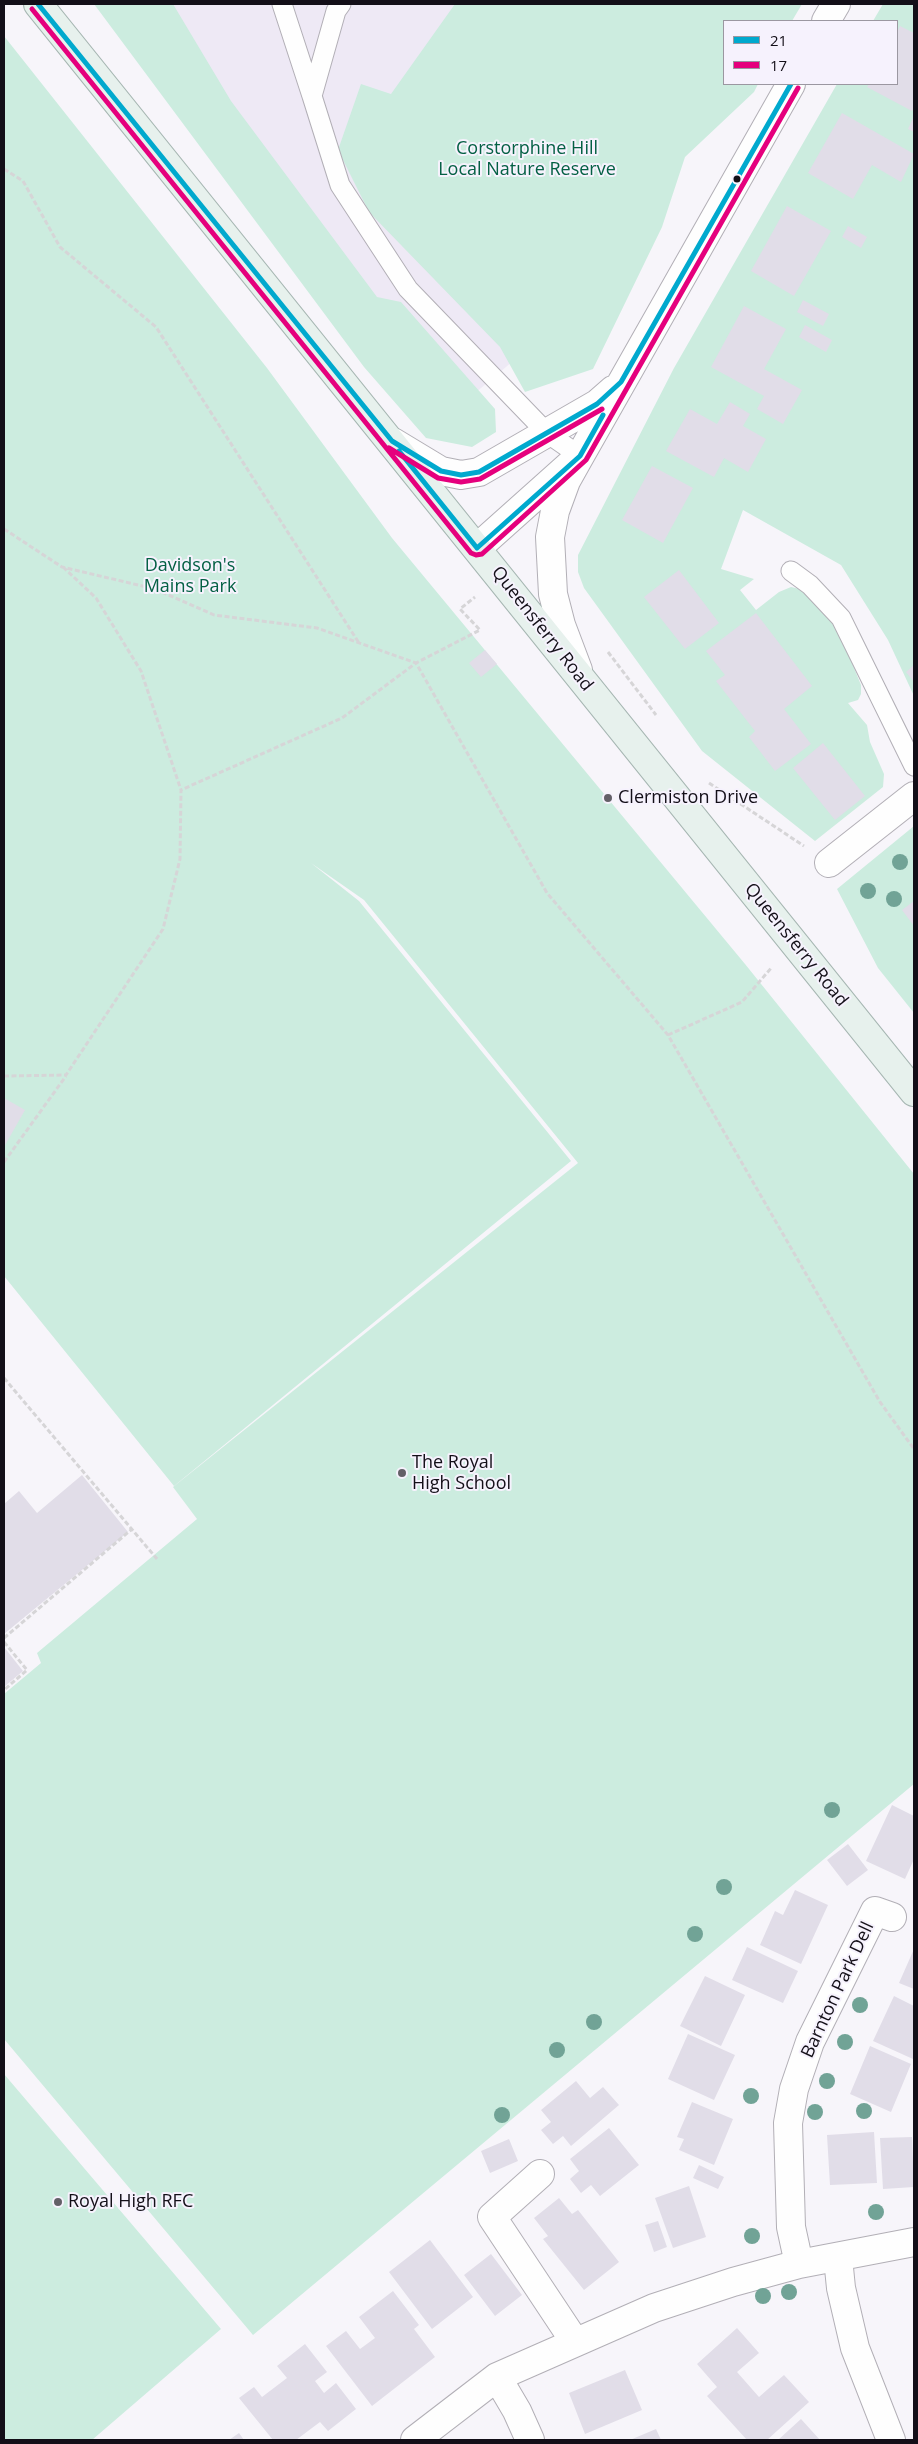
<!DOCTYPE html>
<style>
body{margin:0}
#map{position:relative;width:918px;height:2444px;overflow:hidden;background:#f7f5fa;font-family:"Open Sans",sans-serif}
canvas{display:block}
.frame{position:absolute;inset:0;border:5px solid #130f18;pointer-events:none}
.legend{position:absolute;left:723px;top:20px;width:175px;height:65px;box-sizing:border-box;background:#f6f2fd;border:1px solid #9b97a1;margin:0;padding:6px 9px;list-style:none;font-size:15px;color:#130f18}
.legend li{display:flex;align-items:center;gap:10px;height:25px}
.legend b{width:25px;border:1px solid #9b97a1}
</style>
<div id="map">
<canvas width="918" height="2444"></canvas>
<div class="frame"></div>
<ul class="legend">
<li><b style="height:6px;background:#00a9ce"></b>21</li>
<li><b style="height:6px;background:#e5007d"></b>17</li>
</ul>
</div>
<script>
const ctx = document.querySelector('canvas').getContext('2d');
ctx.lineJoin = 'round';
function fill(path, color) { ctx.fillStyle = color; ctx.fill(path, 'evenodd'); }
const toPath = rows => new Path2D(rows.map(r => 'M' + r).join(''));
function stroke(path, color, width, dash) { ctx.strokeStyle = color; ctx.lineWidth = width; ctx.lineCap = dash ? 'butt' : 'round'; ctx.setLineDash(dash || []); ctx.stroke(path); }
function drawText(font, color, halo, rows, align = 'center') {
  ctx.font = font + ' "Open Sans",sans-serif'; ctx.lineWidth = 4; ctx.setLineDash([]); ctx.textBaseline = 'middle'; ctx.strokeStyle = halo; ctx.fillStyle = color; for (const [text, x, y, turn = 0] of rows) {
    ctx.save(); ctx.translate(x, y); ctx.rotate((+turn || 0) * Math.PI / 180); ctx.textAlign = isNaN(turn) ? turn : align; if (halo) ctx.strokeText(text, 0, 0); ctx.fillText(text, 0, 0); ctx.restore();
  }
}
fill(toPath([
 [102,4,478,4,532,345,442,421]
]), '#eee9f5');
fill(toPath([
 [94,4,173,4,231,101,377,297,401,302,495,409,496,432,472,447,426,438,364,367],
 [455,4,802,4,792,21,724,21,724,84,758,84,754,92,685,157,662,227,593,369,525,392,500,347,369,212,338,150,361,84,391,94],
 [883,4,914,4,914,696,888,640,841,565,743,510,721,569,754,579,740,590,756,610,779,592,791,587,804,590,832,621,841,636,861,685,861,694,858,700,848,703,867,725,870,742,884,774,883,787,815,841,702,751,584,588,578,572,578,555,674,368,837,84,897,84,897,21,873,21],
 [4,36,267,368,392,538,745,964,914,1174,914,1784,253,2335,4,2039,4,1694,41,1663,37,1653,197,1519,173,1487,578,1163,364,900,311,863,359,901,571,1161,174,1486,4,1276],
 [914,826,914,1013,878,968,837,889],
 [4,2074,221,2329,92,2440,4,2440]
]), '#ccecdf');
fill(toPath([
 [900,26,914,33,914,107,912,111,867,87,869,84,897,84,897,32],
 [842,113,914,154,901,182,872,165,853,199,808,173],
 [914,116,914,132,908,129],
 [787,206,831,231,794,296,751,271],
 [848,226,867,237,861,248,842,237],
 [803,300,829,314,823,326,797,312],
 [744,306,786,329,764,369,802,390,783,424,757,409,764,396,711,367],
 [805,325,832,340,826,352,799,337],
 [730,402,750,414,743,426,766,439,748,472,724,458,714,477,666,451,690,409,717,424],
 [652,466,693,488,663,543,622,520],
 [679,570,719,623,685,649,644,597],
 [756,613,812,686,784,709,811,744,775,771,749,737,755,731,716,681,725,675,706,651],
 [485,650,497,664,481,677,469,663],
 [914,665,914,682,906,672],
 [823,743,865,796,835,820,793,768],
 [914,901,914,926,902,910],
 [4,1098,25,1110,4,1147],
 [82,1475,128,1532,4,1634,4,1504,19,1491,37,1513],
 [4,1647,23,1671,4,1687],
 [892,1805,914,1816,914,1859,905,1879,866,1861],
 [848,1844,868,1870,847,1886,827,1860],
 [795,1890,828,1905,801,1964,760,1945,775,1911,783,1915],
 [747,1947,798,1971,783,2003,732,1980],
 [914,1949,914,1989,899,1983],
 [705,1976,745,1995,721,2046,680,2026],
 [894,1996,914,2006,913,2059,873,2041],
 [688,2034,735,2055,714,2100,668,2079],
 [870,2046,911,2064,891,2112,850,2094],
 [576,2081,590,2098,603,2087,619,2105,571,2146,563,2136,553,2144,541,2130,551,2122,541,2110],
 [692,2102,733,2119,714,2165,679,2150,684,2139,677,2137],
 [609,2128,639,2165,600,2196,591,2185,581,2193,570,2179,579,2171,570,2159],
 [874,2132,877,2183,830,2185,827,2135],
 [912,2137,914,2187,883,2189,880,2138],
 [509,2139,518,2161,490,2173,481,2151],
 [699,2165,724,2177,718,2189,693,2178],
 [689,2186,706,2237,673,2248,655,2198],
 [559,2198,572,2214,578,2210,619,2262,584,2290,543,2239,548,2236,534,2218],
 [658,2221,667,2247,654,2252,645,2225],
 [430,2240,473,2297,432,2329,389,2272],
 [491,2254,522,2295,495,2316,464,2275],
 [393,2291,419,2325,414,2329,435,2357,372,2406,326,2346,346,2331,360,2349,375,2338,359,2317],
 [737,2328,759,2353,737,2372,759,2397,784,2375,809,2402,767,2440,747,2440,707,2396,717,2387,697,2364],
 [305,2344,327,2372,315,2381,324,2393,336,2383,356,2409,328,2431,320,2422,296,2440,273,2440,239,2398,254,2387,262,2397,287,2378,277,2366],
 [625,2370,642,2410,585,2434,569,2393],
 [801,2419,820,2440,778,2440],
 [656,2429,661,2440,630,2440],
 [239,2433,244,2440,229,2440]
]), '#e1dde8');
const service = toPath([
 [282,4,312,96],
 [341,4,336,11,312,96,340,185,408,289,547,433,580,456],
 [791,571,810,585,841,618,914,766]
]);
const minor = toPath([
 [829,863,914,796],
 [540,2174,492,2217,575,2342],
 [838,2258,841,2288,855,2348,891,2440],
 [799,2264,791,2227,788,2123,794,2089,810,2042,875,1911,892,1917],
 [497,2377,517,2411,530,2440],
 [415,2440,497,2377,654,2308,733,2282,799,2264,914,2242]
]);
const tertiary = toPath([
 [826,21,836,4],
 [393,442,441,471,461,475,479,472,597,404,613,390],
 [477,548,571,464],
 [578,670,561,625,553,594,550,537,555,511,566,481,580,456,791,84]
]);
const primary = toPath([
 [38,4,914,1092]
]);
stroke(service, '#b2afb6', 21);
stroke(minor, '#b2afb6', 30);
stroke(tertiary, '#b2afb6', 30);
stroke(primary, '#a6b6b2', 30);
stroke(toPath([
 [4,169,23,181,60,247,156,327,359,643],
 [4,529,62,567,155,589,214,615,317,628,416,663,547,893,668,1035,880,1402,914,1449],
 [63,567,96,598,141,671,181,790],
 [608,652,656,715],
 [709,783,804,846],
 [668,1035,742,1002,772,967],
 [4,1076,66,1075,163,929,180,859,181,790,342,718,416,663,480,630,460,609,475,597],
 [4,1162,66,1076],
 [4,1378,157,1559],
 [4,1638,132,1529],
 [4,1642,27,1670,4,1690]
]), '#d6d5d7', 3, [5, 2.5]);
stroke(service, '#fefefe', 19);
stroke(minor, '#fefefe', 28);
stroke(tertiary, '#fefefe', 28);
stroke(primary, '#e7f1ed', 28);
stroke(toPath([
 [38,4,392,441,441,471,461,475,479,472,597,404,621,382,791,84],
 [399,451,477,548],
 [477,548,580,456,603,415]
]), '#00a9ce', 5);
stroke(toPath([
 [32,9,471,553,476,555,482,554,586,460,798,88],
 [389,448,438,478,461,482,480,479,602,409]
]), '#e5007d', 5);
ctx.fillStyle = '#71a396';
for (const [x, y] of [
 [900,862],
 [868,891],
 [894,899],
 [832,1810],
 [724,1887],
 [695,1934],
 [860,2005],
 [594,2022],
 [845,2042],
 [557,2050],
 [827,2081],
 [751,2096],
 [864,2111],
 [815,2112],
 [502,2115],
 [876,2212],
 [752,2236],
 [789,2292],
 [763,2296]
]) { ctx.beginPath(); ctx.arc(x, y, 8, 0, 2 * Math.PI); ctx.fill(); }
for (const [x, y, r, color] of [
 [737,179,4.5,"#130f18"],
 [608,798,5,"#636067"],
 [402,1473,5,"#636067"],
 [58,2202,5,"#636067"]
]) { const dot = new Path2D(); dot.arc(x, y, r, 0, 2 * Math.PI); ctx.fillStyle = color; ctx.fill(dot); stroke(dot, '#f6f2fd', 2); }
drawText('18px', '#046044', '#f6f2fd', [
 ["Corstorphine Hill",527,149],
 ["Local Nature Reserve",527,170],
 ["Davidson's",190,566],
 ["Mains Park",190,587]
]);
drawText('18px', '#130f18', '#f6f2fd', [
 ["Queensferry Road",542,629,52],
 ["Queensferry Road",796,945,51],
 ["Barnton Park Dell",838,1990,-65]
]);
drawText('18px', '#130f18', '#f6f2fd', [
 ["Clermiston Drive",618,798],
 ["The Royal",412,1463],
 ["High School",412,1484],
 ["Royal High RFC",68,2202]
], 'left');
</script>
